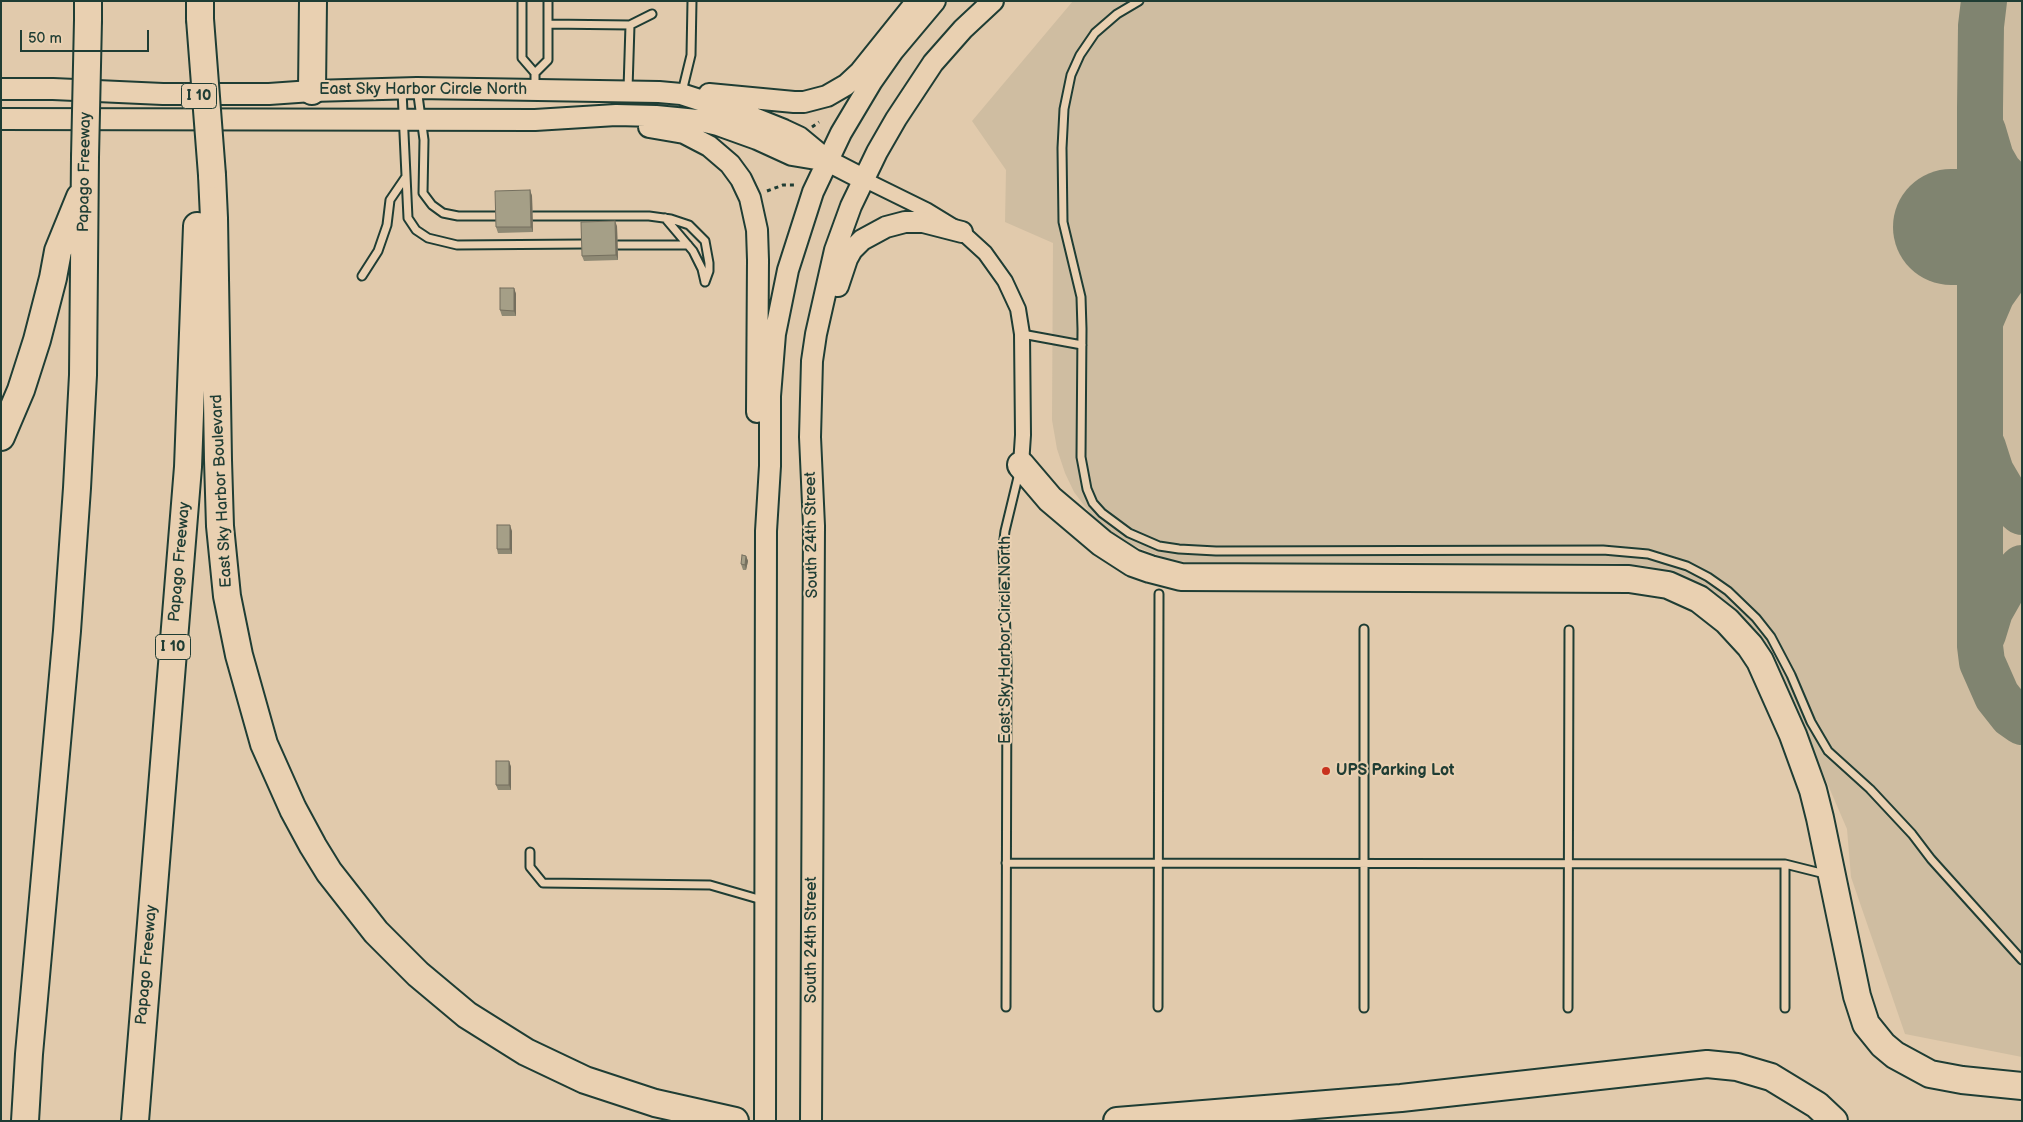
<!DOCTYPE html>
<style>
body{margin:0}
#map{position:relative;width:2023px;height:1122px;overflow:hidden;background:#e1caac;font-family:"Balsamiq Sans",sans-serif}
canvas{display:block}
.frame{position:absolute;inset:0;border:2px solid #1f3d34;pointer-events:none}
.scale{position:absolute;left:20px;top:30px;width:129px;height:22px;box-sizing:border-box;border:2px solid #1f3d34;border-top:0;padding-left:6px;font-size:15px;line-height:18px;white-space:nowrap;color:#1f3d34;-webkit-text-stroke:4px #e9d0b1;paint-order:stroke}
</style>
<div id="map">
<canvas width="2023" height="1122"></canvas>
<div class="frame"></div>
<div class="scale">50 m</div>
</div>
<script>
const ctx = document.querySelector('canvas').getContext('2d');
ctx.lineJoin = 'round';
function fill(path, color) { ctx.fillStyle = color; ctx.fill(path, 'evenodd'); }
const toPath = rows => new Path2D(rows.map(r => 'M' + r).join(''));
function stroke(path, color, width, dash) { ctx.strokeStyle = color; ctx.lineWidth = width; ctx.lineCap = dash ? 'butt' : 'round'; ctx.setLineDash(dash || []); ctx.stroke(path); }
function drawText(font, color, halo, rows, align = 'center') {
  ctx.font = font + ' "Balsamiq Sans",sans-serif'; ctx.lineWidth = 4; ctx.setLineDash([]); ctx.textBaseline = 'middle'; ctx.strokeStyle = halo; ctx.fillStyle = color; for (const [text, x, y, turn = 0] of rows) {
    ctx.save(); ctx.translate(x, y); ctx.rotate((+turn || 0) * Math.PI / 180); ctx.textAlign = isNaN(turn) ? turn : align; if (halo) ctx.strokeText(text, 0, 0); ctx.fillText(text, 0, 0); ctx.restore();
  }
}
fill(toPath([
 [1073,1,2022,1,2022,1057,1905,1034,1851,877,1847,829,1774,660,1757,633,1744,618,1705,588,1678,575,1648,566,1614,563,1186,562,1167,559,1130,544,1105,529,1093,517,1074,492,1065,473,1057,449,1052,420,1053,243,1005,222,1006,170,972,121]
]), '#cfbda1');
stroke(toPath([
 [1984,1,1981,26,1980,108,1980,646,1982,662,1997,696,2012,715,2022,722],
 [1983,131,1991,158,1999,172,2022,196],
 [1980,322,1992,294,2009,270,2022,258],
 [1983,447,1991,472,2007,499,2022,512],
 [1983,634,1990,611,2003,588,2022,568]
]), '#808470', 46);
stroke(toPath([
 [1951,227,2022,227]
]), '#808470', 116);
const lane = toPath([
 [522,1,522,58,535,73,535,89],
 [1139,1,1117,14,1095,33,1080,55,1071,75,1064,109,1062,148,1063,222,1081,297,1082,329,1081,457,1087,489,1093,503,1102,513,1129,533,1159,546,1179,549,1216,551,1603,550,1648,554,1687,566,1708,577,1728,591,1756,618,1771,637,1791,675,1811,722,1828,751,1870,789,1912,834,1931,859,2022,960],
 [548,24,630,25,652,14],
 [535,73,548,60,548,1],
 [417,88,424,140,423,193,432,205,443,213,458,216,498,216],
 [628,89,630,25],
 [402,91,408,218,416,230,428,238,457,245,583,244],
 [682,92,691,55,692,1],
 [533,216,649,216,671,219,689,225,705,241,709,263,709,271,705,282],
 [665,218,693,251,702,269,705,282],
 [618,245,688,245],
 [362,276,378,251,387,225,390,200,405,178],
 [1022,334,1082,345],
 [530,852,530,867,543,883,710,885,762,900],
 [1006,863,1785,864,1825,874],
 [1785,864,1785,1008],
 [1006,1007,1007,665,1003,547,1005,531,1019,473],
 [1158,1007,1159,594],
 [1364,1008,1364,629],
 [1568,1008,1569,630]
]);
const street = toPath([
 [863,179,926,210,962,232,985,253,1005,281,1018,309,1022,334,1023,435,1021,465]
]);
const secondary = toPath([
 [1,89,53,89,163,94,269,94,312,91,417,88,659,92,681,94,749,116,784,130,799,137,828,161,863,179],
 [709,94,794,102,804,102,827,96,846,85,860,72,917,1],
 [1,119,535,120,616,115,656,116,697,120,718,125,757,139,792,155,828,161],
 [649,127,684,133,709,146,730,164,741,179,750,198,757,230,758,260,757,412],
 [838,286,847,259,852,250,862,240,886,227,905,222,923,222,962,232],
 [765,1121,766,531,770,466,770,396,775,334,788,270,813,192,841,133,872,81,893,51,935,1],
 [811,1121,814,526,810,437,812,361,816,334,835,250,851,206,877,152,896,119,933,63,963,29,993,1]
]);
const highway = toPath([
 [88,1,88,20],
 [200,1,200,19],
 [312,91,313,1],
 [212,175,214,218,218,460,220,526,227,596,239,655,264,744,293,809,313,846,329,872,376,932,418,974,467,1015,526,1052,585,1080,655,1103,735,1121],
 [1,437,21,390,37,340,53,278,58,251,80,197],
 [1021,465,1050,499,1102,543,1133,563,1150,569,1181,577,1629,579,1668,585,1699,599,1727,621,1750,646,1760,661,1793,735,1813,790,1820,818,1857,996,1866,1024,1883,1045,1895,1055,1930,1074,1962,1080,2022,1086],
 [25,1121,29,1054,67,631,77,488,83,375,85,157],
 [135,1121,188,467,197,226],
 [1117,1121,1401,1098,1707,1064,1737,1067,1771,1077,1817,1105,1834,1121]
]);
stroke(lane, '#1f3d34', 11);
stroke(street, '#1f3d34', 18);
stroke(secondary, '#1f3d34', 24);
stroke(highway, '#1f3d34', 30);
stroke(toPath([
 [812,127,819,122],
 [767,191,783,185,796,185]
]), '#1f3d34', 3, [4, 4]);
stroke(lane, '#e9d0b1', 7);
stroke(street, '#e9d0b1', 14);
stroke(secondary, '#e9d0b1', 20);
stroke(highway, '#e9d0b1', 26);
const highwayBridge = toPath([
 [200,19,212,175],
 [85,157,88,20]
]);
stroke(highwayBridge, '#1f3d34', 30, []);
stroke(highwayBridge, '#e9d0b1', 26);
fill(toPath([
 [530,190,532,196,533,232,498,233,496,227],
 [617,226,618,260,584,261,582,256],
 [514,288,516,294,516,316,502,316,500,310],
 [512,531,512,554,498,554,497,549],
 [746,556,748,561,746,570,743,570,741,564],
 [509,761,511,767,511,790,498,790,496,785]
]), '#8e8974');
fill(toPath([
 [530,190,532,196,533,232,531,227],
 [615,221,617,226,618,260,616,255],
 [514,288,516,294,516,316,514,311],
 [510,525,512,531,512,554,510,549],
 [746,556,748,561,746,570,745,565],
 [509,761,511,767,511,790,509,785]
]), '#746f5e');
const building = toPath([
 [530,190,531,227,496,227,495,191,530,190],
 [615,221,616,255,582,256,581,222,615,221],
 [500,288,514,288,514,311,500,310,500,288],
 [497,525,510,525,510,549,497,549,497,525],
 [742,555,746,556,745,565,741,564,742,555],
 [496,761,509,761,509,785,496,785,496,761]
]);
fill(building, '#a59f87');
stroke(building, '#746f5e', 1);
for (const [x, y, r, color] of [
 [1326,771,5,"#c8321e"]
]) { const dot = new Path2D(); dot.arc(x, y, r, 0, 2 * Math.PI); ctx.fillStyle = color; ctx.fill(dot); stroke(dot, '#e9d0b1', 2); }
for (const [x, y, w] of [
 [199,96,35],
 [173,647,35]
]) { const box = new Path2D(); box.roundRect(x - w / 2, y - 12.5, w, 25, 4); ctx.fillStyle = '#e9d0b1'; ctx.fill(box); stroke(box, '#1f3d34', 1); }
drawText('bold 15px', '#1f3d34', null, [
 ["I 10",199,96],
 ["I 10",173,647]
]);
drawText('16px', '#1f3d34', '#e9d0b1', [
 ["East Sky Harbor Circle North",423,90],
 ["Papago Freeway",85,172,-89],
 ["East Sky Harbor Boulevard",222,491,-93],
 ["South 24th Street",812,535,-91],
 ["Papago Freeway",180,562,-85],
 ["East Sky Harbor Circle North",1006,640,-90],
 ["South 24th Street",812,940,-90],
 ["Papago Freeway",147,965,-85]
]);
drawText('bold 16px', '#1f3d34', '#e9d0b1', [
 ["UPS Parking Lot",1336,771]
], 'left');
</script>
